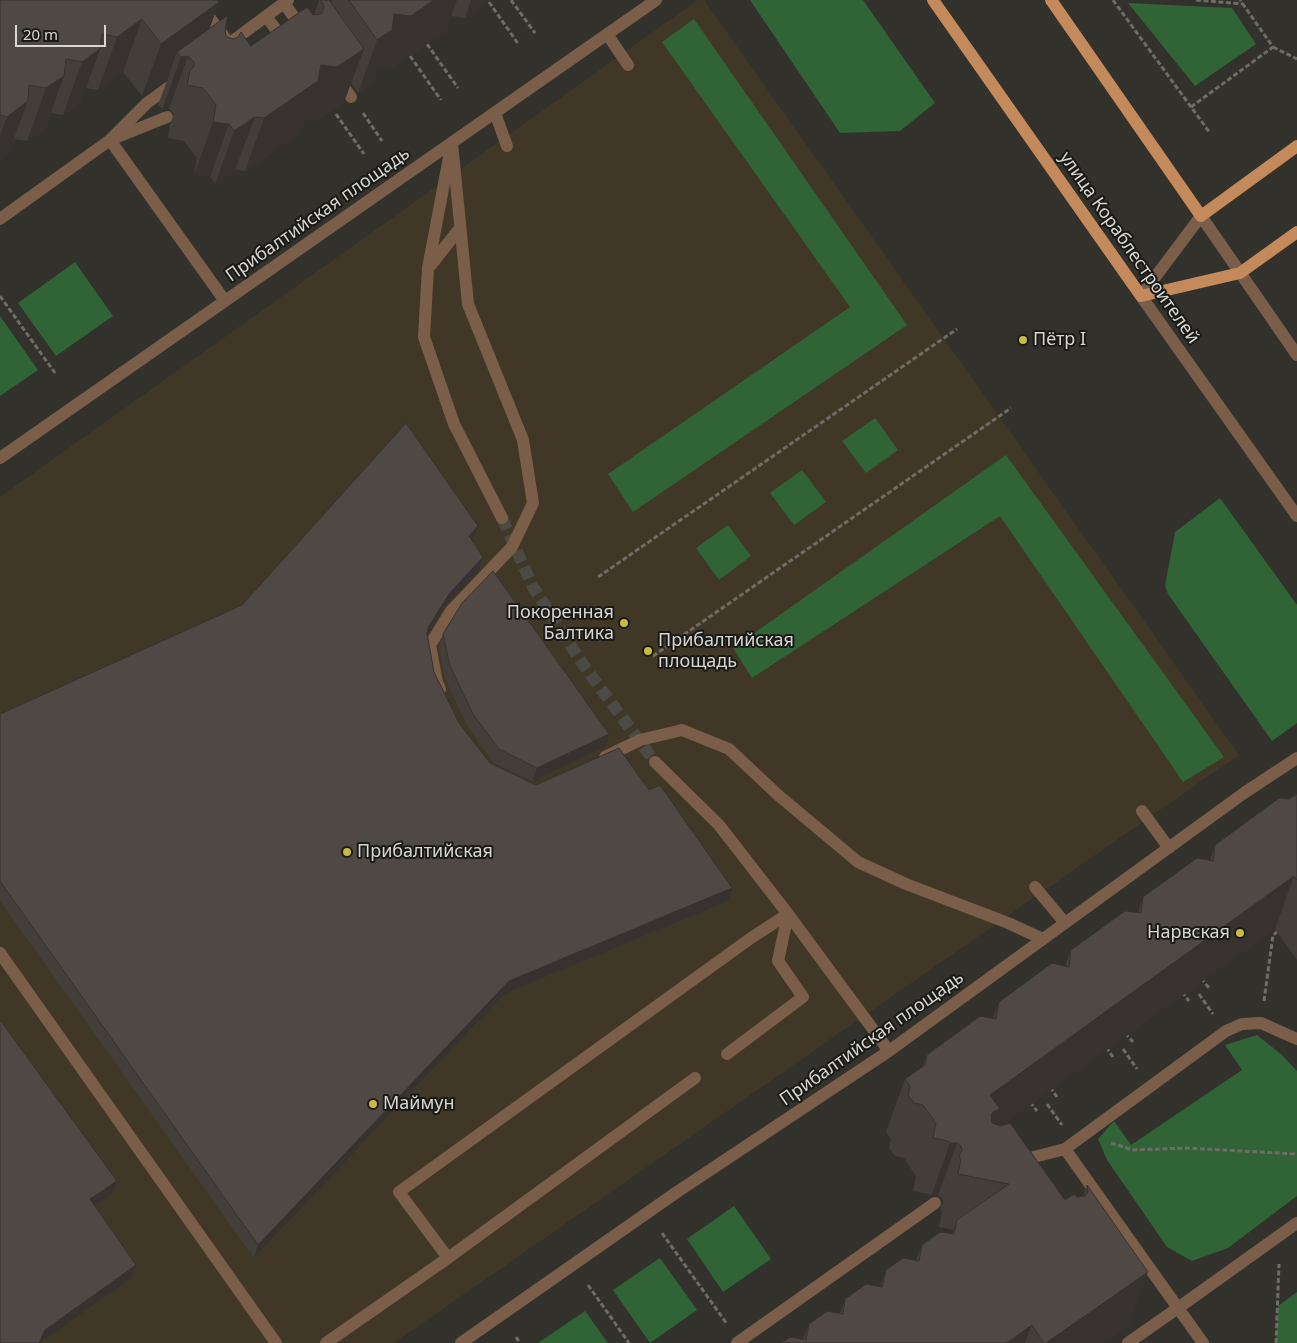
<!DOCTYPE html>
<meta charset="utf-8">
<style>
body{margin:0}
#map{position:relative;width:1297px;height:1343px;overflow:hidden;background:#32312b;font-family:"Noto Sans",sans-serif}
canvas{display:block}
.scale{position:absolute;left:15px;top:25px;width:91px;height:22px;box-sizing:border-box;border:2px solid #d7d6d2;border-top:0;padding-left:6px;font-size:15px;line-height:18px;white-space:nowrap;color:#d7d6d2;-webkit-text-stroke:4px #191916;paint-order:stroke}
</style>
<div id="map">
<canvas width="1297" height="1343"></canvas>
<div class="scale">20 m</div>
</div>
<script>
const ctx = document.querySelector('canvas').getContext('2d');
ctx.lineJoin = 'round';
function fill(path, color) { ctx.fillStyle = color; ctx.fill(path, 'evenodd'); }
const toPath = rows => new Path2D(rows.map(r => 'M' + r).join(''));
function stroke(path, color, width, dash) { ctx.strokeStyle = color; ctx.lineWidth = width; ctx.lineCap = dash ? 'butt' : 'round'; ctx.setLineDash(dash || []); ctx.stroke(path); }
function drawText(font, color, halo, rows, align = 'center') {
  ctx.font = font + ' "Noto Sans",sans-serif'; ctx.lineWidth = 4; ctx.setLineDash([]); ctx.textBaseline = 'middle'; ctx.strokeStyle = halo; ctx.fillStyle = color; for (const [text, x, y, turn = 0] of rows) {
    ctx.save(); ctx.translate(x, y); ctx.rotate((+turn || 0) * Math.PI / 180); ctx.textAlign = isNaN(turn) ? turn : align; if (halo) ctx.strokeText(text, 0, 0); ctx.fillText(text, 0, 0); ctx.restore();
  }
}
fill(toPath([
 [698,0,704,0,1239,755,394,1343,0,1343,0,497]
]), '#403726');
fill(toPath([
 [750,0,863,0,935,103,900,131,840,133],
 [1128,3,1232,8,1256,44,1195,86],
 [694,19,907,325,633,512,608,474,850,307,662,42],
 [75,262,113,316,56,356,18,303],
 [0,316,38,370,0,396],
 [875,418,898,450,866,473,842,441],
 [1006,455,1224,757,1183,782,1000,516,752,678,733,648],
 [802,470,826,502,794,525,770,493],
 [1220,498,1297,605,1297,723,1272,741,1168,594,1165,586,1175,532],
 [728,525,751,556,719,580,696,548],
 [1257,1035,1282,1055,1297,1071,1297,1196,1228,1248,1192,1261,1167,1247,1107,1160,1098,1139,1114,1121,1131,1145,1242,1070,1225,1045],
 [734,1206,771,1259,723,1292,687,1239],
 [660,1258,697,1310,650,1343,613,1290],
 [1297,1292,1297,1343,1276,1343,1278,1306],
 [585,1311,608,1343,538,1343]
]), '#306336');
stroke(toPath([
 [502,518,533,587,582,663,655,762]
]), '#4b4a44', 12, [12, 6]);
stroke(toPath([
 [511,0,535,33],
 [1113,0,1210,133],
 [1196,0,1243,4],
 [489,2,519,45],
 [427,44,458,88],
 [1273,47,1297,59],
 [410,56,441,100],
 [1191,107,1273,47,1240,0],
 [363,113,382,141],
 [336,114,364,154],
 [0,296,55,373],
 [598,577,957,329],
 [653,656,1011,408],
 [1201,978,1209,988],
 [1182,992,1189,1001],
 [1199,994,1213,1014],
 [1264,1001,1273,935,1277,932],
 [1125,1033,1133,1042],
 [1106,1047,1113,1057],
 [1123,1049,1137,1069],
 [1050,1087,1057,1097],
 [1030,1102,1037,1111],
 [1047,1104,1062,1125],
 [1111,1143,1133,1150,1186,1148,1297,1154],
 [662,1233,727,1324],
 [588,1285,629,1343],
 [516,1337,520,1343],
 [1276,1343,1279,1264]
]), '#6d6c67', 3, [5, 2.5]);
stroke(toPath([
 [196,0,225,38],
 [284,3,303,30],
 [266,16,286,43],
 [607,34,628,65],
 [230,43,288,0],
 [338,79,351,97],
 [495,113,507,146],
 [115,138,167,117],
 [110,140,147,103,176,82],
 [449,157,428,268,424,337,454,424,502,518],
 [0,219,110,140,225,301],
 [431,265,460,228],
 [1297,355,1201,216,1141,296,1297,516],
 [0,458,656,0],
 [440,689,437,682,430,645,451,611,512,547,533,503,523,440,468,304,452,143],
 [605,757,640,740,682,730,729,749,778,795,858,862,906,884,1008,923,1043,939],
 [655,762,719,825,788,914,889,1051],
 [1142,811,1169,848],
 [1035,887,1065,923],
 [0,953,276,1343],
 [727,1054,803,997,778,961,788,914],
 [695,1078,448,1258,399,1192,751,938,788,914],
 [1018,1161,1065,1149],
 [326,1343,448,1258],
 [461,1343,677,1192,889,1051,1244,793,1297,758],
 [737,1343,935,1203],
 [1128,1343,1178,1308,1065,1149,1226,1031,1242,1024,1261,1023,1297,1039],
 [1203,1343,1178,1308,1297,1223]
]), '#7b5e49', 12);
stroke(toPath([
 [933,0,1141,296,1240,273,1297,232],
 [1051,0,1201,216,1297,146]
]), '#c48a5c', 12);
fill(toPath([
 [0,0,219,2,209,29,225,29,226,36,229,38,251,46,314,15,319,0,329,0,331,3,332,0,491,0,465,18,451,16,446,31,391,69,378,67,372,83,358,93,351,83,344,102,318,120,305,118,299,134,245,171,235,170,215,184,210,177,194,175,197,158,184,141,168,138,170,124,174,114,169,109,162,110,158,105,168,78,142,96,123,72,98,90,86,88,81,102,63,115,51,113,45,129,27,141,14,139,8,154,0,161],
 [473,539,472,541,483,557,479,570,444,607,427,634,434,672,459,723,490,763,728,901,504,994,254,1258,0,901,0,714],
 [443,634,609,734,605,747,532,781,494,763,468,727,445,679,439,647],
 [1297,794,1297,960,1275,929,1002,1125,1065,1200,1083,1196,1087,1185,1129,1325,1103,1343,782,1343,803,1339,809,1324,840,1313,845,1299,880,1286,886,1270,916,1260,922,1245,952,1234,953,1230,939,1227,942,1212,940,1209,943,1202,942,1199,938,1195,931,1196,929,1194,913,1191,916,1176,904,1158,895,1156,889,1148,891,1139,886,1132,905,1079,922,1067,927,1055,993,1018,999,1002,1065,966,1071,950,1138,913,1143,897,1210,860,1215,845]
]), '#443e3b');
fill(toPath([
 [434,0,457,0,446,31,391,69,378,67,372,83,358,93,377,40,394,14],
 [471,0,491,0,465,18],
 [219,2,200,55,188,56,169,109,162,110,181,57,177,52,168,78,142,96,161,44],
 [142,19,123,72,98,90,117,37],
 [100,49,81,102,63,115,82,62],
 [364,49,344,102,318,120,305,118,299,134,245,171,264,118,321,65],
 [64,76,45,129,27,141,46,88],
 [28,101,8,154,0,161,0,135,7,117],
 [255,117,235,170,215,184,234,131],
 [213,122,229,124,210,177,194,175],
 [478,526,473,539,464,549,469,536],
 [483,557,479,570,444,607,423,641,428,628,449,594],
 [609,734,605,747,532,781,537,768],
 [1294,876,1275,929,992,1133,990,1095],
 [732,888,728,901,504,994,254,1258,258,1245,509,981],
 [950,1143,957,1143,938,1195,931,1196],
 [117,1181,112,1194,85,1212,90,1199],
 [136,1265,131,1278,40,1343,39,1343,45,1330],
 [1148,1272,1129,1325,1103,1343,1046,1343],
 [1032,1325,1025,1343,1007,1343]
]), '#373230');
const building = toPath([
 [0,0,218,0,219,2,161,44,142,19,117,37,102,34,100,49,82,62,66,59,64,76,46,88,29,85,28,101,7,117,0,115,0,0],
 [321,0,329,0,364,49,337,67,321,65,318,81,264,118,255,117,234,131,229,124,213,122,216,105,203,88,187,85,190,71,194,66,194,62,188,56,181,57,177,52,228,15,225,29,226,36,229,38,234,39,238,37,241,32,251,46,307,7,313,15,321,14,324,7,321,0],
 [349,0,434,0,411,16,394,14,392,30,377,40,349,0],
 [406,423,478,526,469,536,483,557,449,594,428,628,427,633,434,672,459,723,490,763,536,785,619,748,649,790,660,785,732,888,509,981,258,1245,0,881,0,714,242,605,406,423],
 [493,571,609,734,537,768,499,749,473,714,450,666,443,634,462,603,493,571],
 [1297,794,1297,880,1294,876,990,1095,1000,1109,993,1112,991,1115,992,1123,1000,1126,1010,1123,1065,1200,1074,1194,1077,1197,1085,1196,1088,1192,1087,1185,1148,1272,1046,1343,1044,1343,1032,1325,1007,1343,782,1343,790,1337,806,1340,809,1324,827,1311,843,1314,845,1299,866,1284,882,1287,886,1270,903,1258,919,1261,922,1245,940,1232,954,1234,957,1220,1009,1184,958,1174,961,1159,959,1157,962,1150,961,1146,957,1143,950,1143,948,1141,933,1138,936,1123,923,1105,914,1103,908,1095,910,1086,905,1079,925,1065,927,1055,980,1016,996,1019,999,1002,1010,994,1052,963,1069,967,1071,950,1125,911,1141,913,1143,897,1197,858,1213,861,1215,845,1279,798,1289,799,1297,794],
 [0,1020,117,1181,90,1199,136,1265,45,1330,39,1343,0,1343,0,1020]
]);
fill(building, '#4f4845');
stroke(building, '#373230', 1);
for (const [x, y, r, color] of [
 [1023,340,5,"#c8bb3b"],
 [624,623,5,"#c8bb3b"],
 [648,651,5,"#c8bb3b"],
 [347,852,5,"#c8bb3b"],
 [1240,933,5,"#c8bb3b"],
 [373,1104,5,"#c8bb3b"]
]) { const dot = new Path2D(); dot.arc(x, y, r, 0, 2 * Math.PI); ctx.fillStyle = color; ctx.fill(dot); stroke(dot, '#191916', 2); }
drawText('18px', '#d7d6d2', '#191916', [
 ["Прибалтийская площадь",318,215,-35],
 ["улица Кораблестроителей",1129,248,55],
 ["Прибалтийская площадь",872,1039,-35]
]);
drawText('18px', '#d7d6d2', '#191916', [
 ["Пётр I",1033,340],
 ["Покоренная",614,613,"right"],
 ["Балтика",614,634,"right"],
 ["Прибалтийская",658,641],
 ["площадь",658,662],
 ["Прибалтийская",357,852],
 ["Нарвская",1230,933,"right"],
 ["Маймун",383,1104]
], 'left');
</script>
